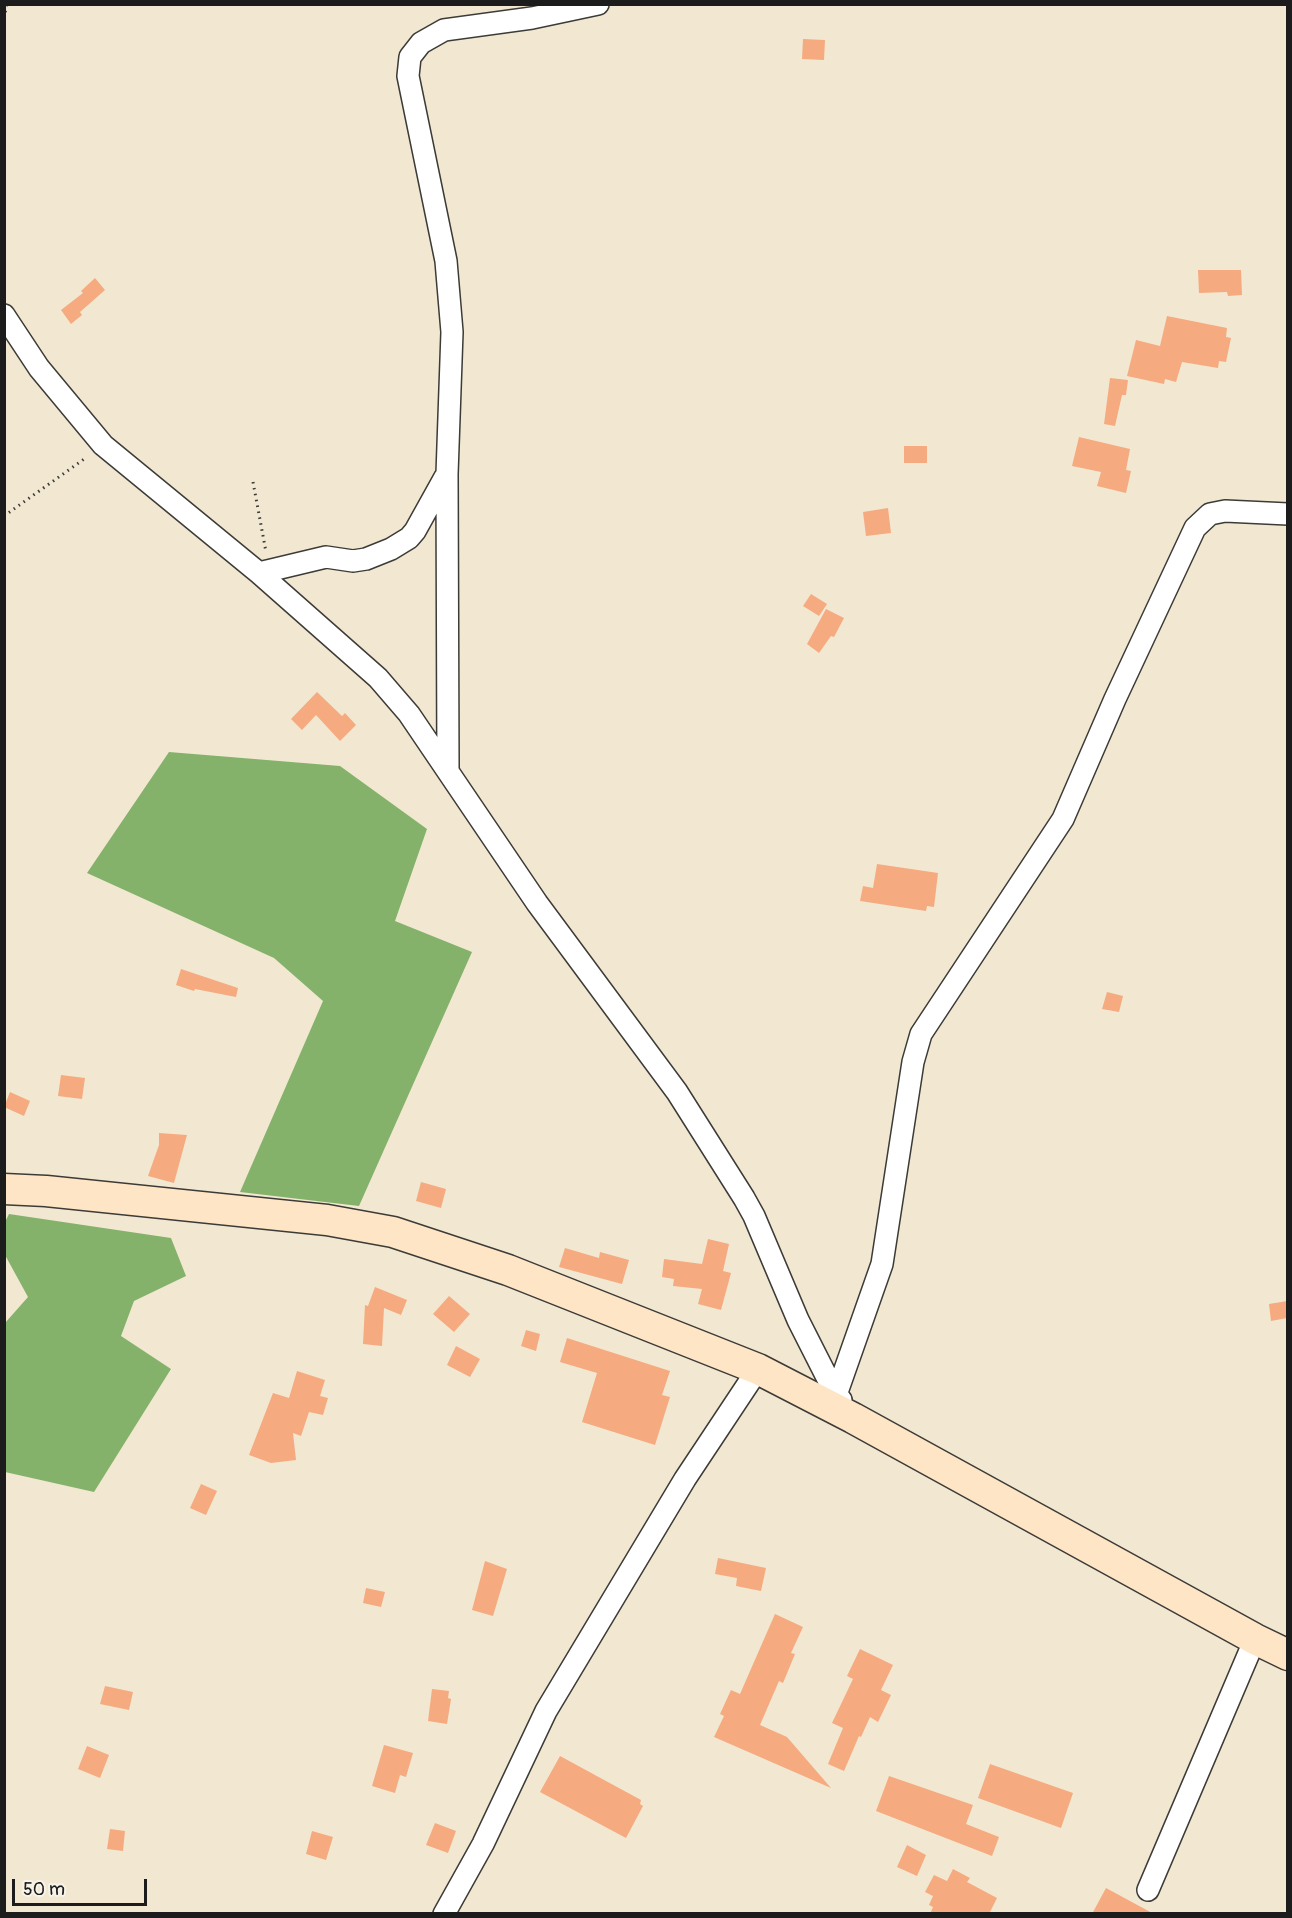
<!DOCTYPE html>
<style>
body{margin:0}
#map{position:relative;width:1292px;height:1918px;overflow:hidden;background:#f2e8d1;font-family:Pangolin,sans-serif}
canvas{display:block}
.frame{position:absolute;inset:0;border:6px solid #1c1c1c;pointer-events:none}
.scale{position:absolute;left:12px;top:1879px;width:135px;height:27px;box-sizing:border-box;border:3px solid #1c1c1c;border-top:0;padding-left:8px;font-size:18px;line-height:21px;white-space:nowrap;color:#1c1c1c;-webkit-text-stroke:4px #f7f3e8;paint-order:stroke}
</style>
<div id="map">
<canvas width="1292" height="1918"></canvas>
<div class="frame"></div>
<div class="scale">50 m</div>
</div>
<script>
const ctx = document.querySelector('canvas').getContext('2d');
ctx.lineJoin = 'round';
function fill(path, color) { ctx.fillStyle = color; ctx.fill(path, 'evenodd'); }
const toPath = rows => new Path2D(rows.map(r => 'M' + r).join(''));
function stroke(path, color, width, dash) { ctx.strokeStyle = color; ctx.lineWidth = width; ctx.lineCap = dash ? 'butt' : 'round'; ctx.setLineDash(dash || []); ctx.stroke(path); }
fill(toPath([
 [169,752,340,766,427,829,395,921,472,952,359,1206,240,1192,323,1001,274,958,87,873],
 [9,1214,171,1238,186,1276,134,1301,121,1336,171,1369,94,1492,5,1472,5,1323,28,1297,5,1255,5,1222]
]), '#84b26b');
fill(toPath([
 [803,39,825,40,824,60,802,59],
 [1198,270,1241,270,1242,295,1228,296,1227,292,1199,293],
 [95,278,105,290,80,312,82,315,71,324,61,310,83,293,81,291],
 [1167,316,1227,328,1226,337,1231,338,1226,362,1219,361,1218,368,1182,362,1176,382,1165,379,1164,384,1127,376,1136,340,1160,346],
 [1110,378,1128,380,1126,395,1122,395,1115,426,1104,424],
 [1079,437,1130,449,1126,470,1131,471,1126,493,1097,486,1101,472,1072,466],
 [904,446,927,446,927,463,904,463],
 [888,508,891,533,866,536,863,512],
 [811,594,827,604,819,616,803,606],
 [826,609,844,618,834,637,831,636,819,653,807,644],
 [317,692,342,716,345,713,356,725,340,741,316,715,302,730,291,719],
 [877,864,938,873,934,907,927,906,926,911,860,901,863,886,873,888],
 [181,969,238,988,236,997,195,989,194,991,176,985],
 [1107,992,1123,996,1119,1012,1102,1009],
 [61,1075,85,1078,82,1099,58,1096],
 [10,1092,30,1101,24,1116,4,1107],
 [159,1133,187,1135,174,1183,148,1176,159,1145],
 [421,1182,446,1189,441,1208,416,1201],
 [708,1239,729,1244,723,1271,731,1273,721,1310,698,1304,702,1289,673,1286,674,1279,662,1277,664,1259,702,1264],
 [565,1248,599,1258,600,1252,629,1260,622,1284,559,1267],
 [375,1287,407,1300,401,1315,384,1308,382,1346,363,1344,365,1305,368,1306],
 [449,1296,470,1314,454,1332,433,1314],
 [1287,1301,1287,1318,1271,1321,1269,1304],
 [526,1330,540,1334,536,1351,521,1346],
 [567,1338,670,1371,662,1395,670,1397,655,1445,582,1422,597,1373,560,1362],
 [456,1346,480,1359,470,1377,447,1365],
 [297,1371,325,1380,320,1396,328,1398,323,1415,309,1412,301,1436,293,1433,296,1460,271,1463,249,1455,273,1393,289,1398],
 [201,1484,217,1491,206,1515,190,1508],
 [718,1558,766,1568,761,1591,736,1586,737,1578,715,1574],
 [485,1561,507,1569,493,1616,472,1610],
 [366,1588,385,1592,381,1607,363,1603],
 [775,1614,803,1627,791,1653,795,1654,783,1683,779,1681,760,1725,787,1737,831,1788,714,1737,724,1716,720,1714,731,1690,740,1694],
 [860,1649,893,1665,881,1690,891,1695,878,1722,870,1717,861,1737,859,1736,844,1771,828,1764,843,1728,832,1723,853,1679,847,1676],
 [105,1686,133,1692,129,1710,100,1704],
 [432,1689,449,1691,448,1698,451,1699,447,1724,428,1721],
 [384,1745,413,1753,406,1777,400,1775,395,1793,372,1786],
 [87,1746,109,1755,100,1778,78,1769],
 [560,1756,641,1800,640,1804,643,1806,626,1838,540,1792],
 [990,1764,1073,1793,1061,1828,978,1798],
 [889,1776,973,1805,966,1824,999,1837,992,1856,876,1811],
 [435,1823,456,1831,448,1853,426,1845],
 [110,1829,125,1831,123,1851,107,1849],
 [312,1831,333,1837,326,1860,306,1854],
 [907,1845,926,1855,917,1876,897,1867],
 [953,1869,970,1878,967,1882,997,1898,989,1914,930,1914,933,1907,929,1905,933,1896,925,1892,934,1875,947,1881],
 [1106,1888,1154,1914,1092,1914]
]), '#f5aa80');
const street = toPath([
 [4,315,39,368,103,445,259,573,378,678,409,714,537,903,677,1092,744,1198,754,1216,798,1320,836,1395],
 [259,573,326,557,353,561,366,559,391,549,409,538,415,531,445,477],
 [448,769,447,474,452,332,446,261,408,76,410,57,421,43,444,30,532,18,598,4],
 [841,1400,836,1395,882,1264,913,1062,921,1034,1063,819,1115,699,1195,528,1210,514,1225,511,1288,514],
 [1148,1890,1255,1639],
 [444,1914,483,1844,546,1711,685,1479,758,1369]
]);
const secondary = toPath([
 [4,1189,46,1191,327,1220,393,1232,508,1270,758,1369,853,1418,1255,1639,1288,1655]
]);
stroke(street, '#3c3b37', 24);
stroke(secondary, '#3c3b37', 33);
stroke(toPath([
 [4,18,7,4],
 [253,482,266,552],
 [4,516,87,457]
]), '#3c3b37', 3, [1.5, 4.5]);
stroke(street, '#fff', 21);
stroke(secondary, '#fde5c5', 30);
</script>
